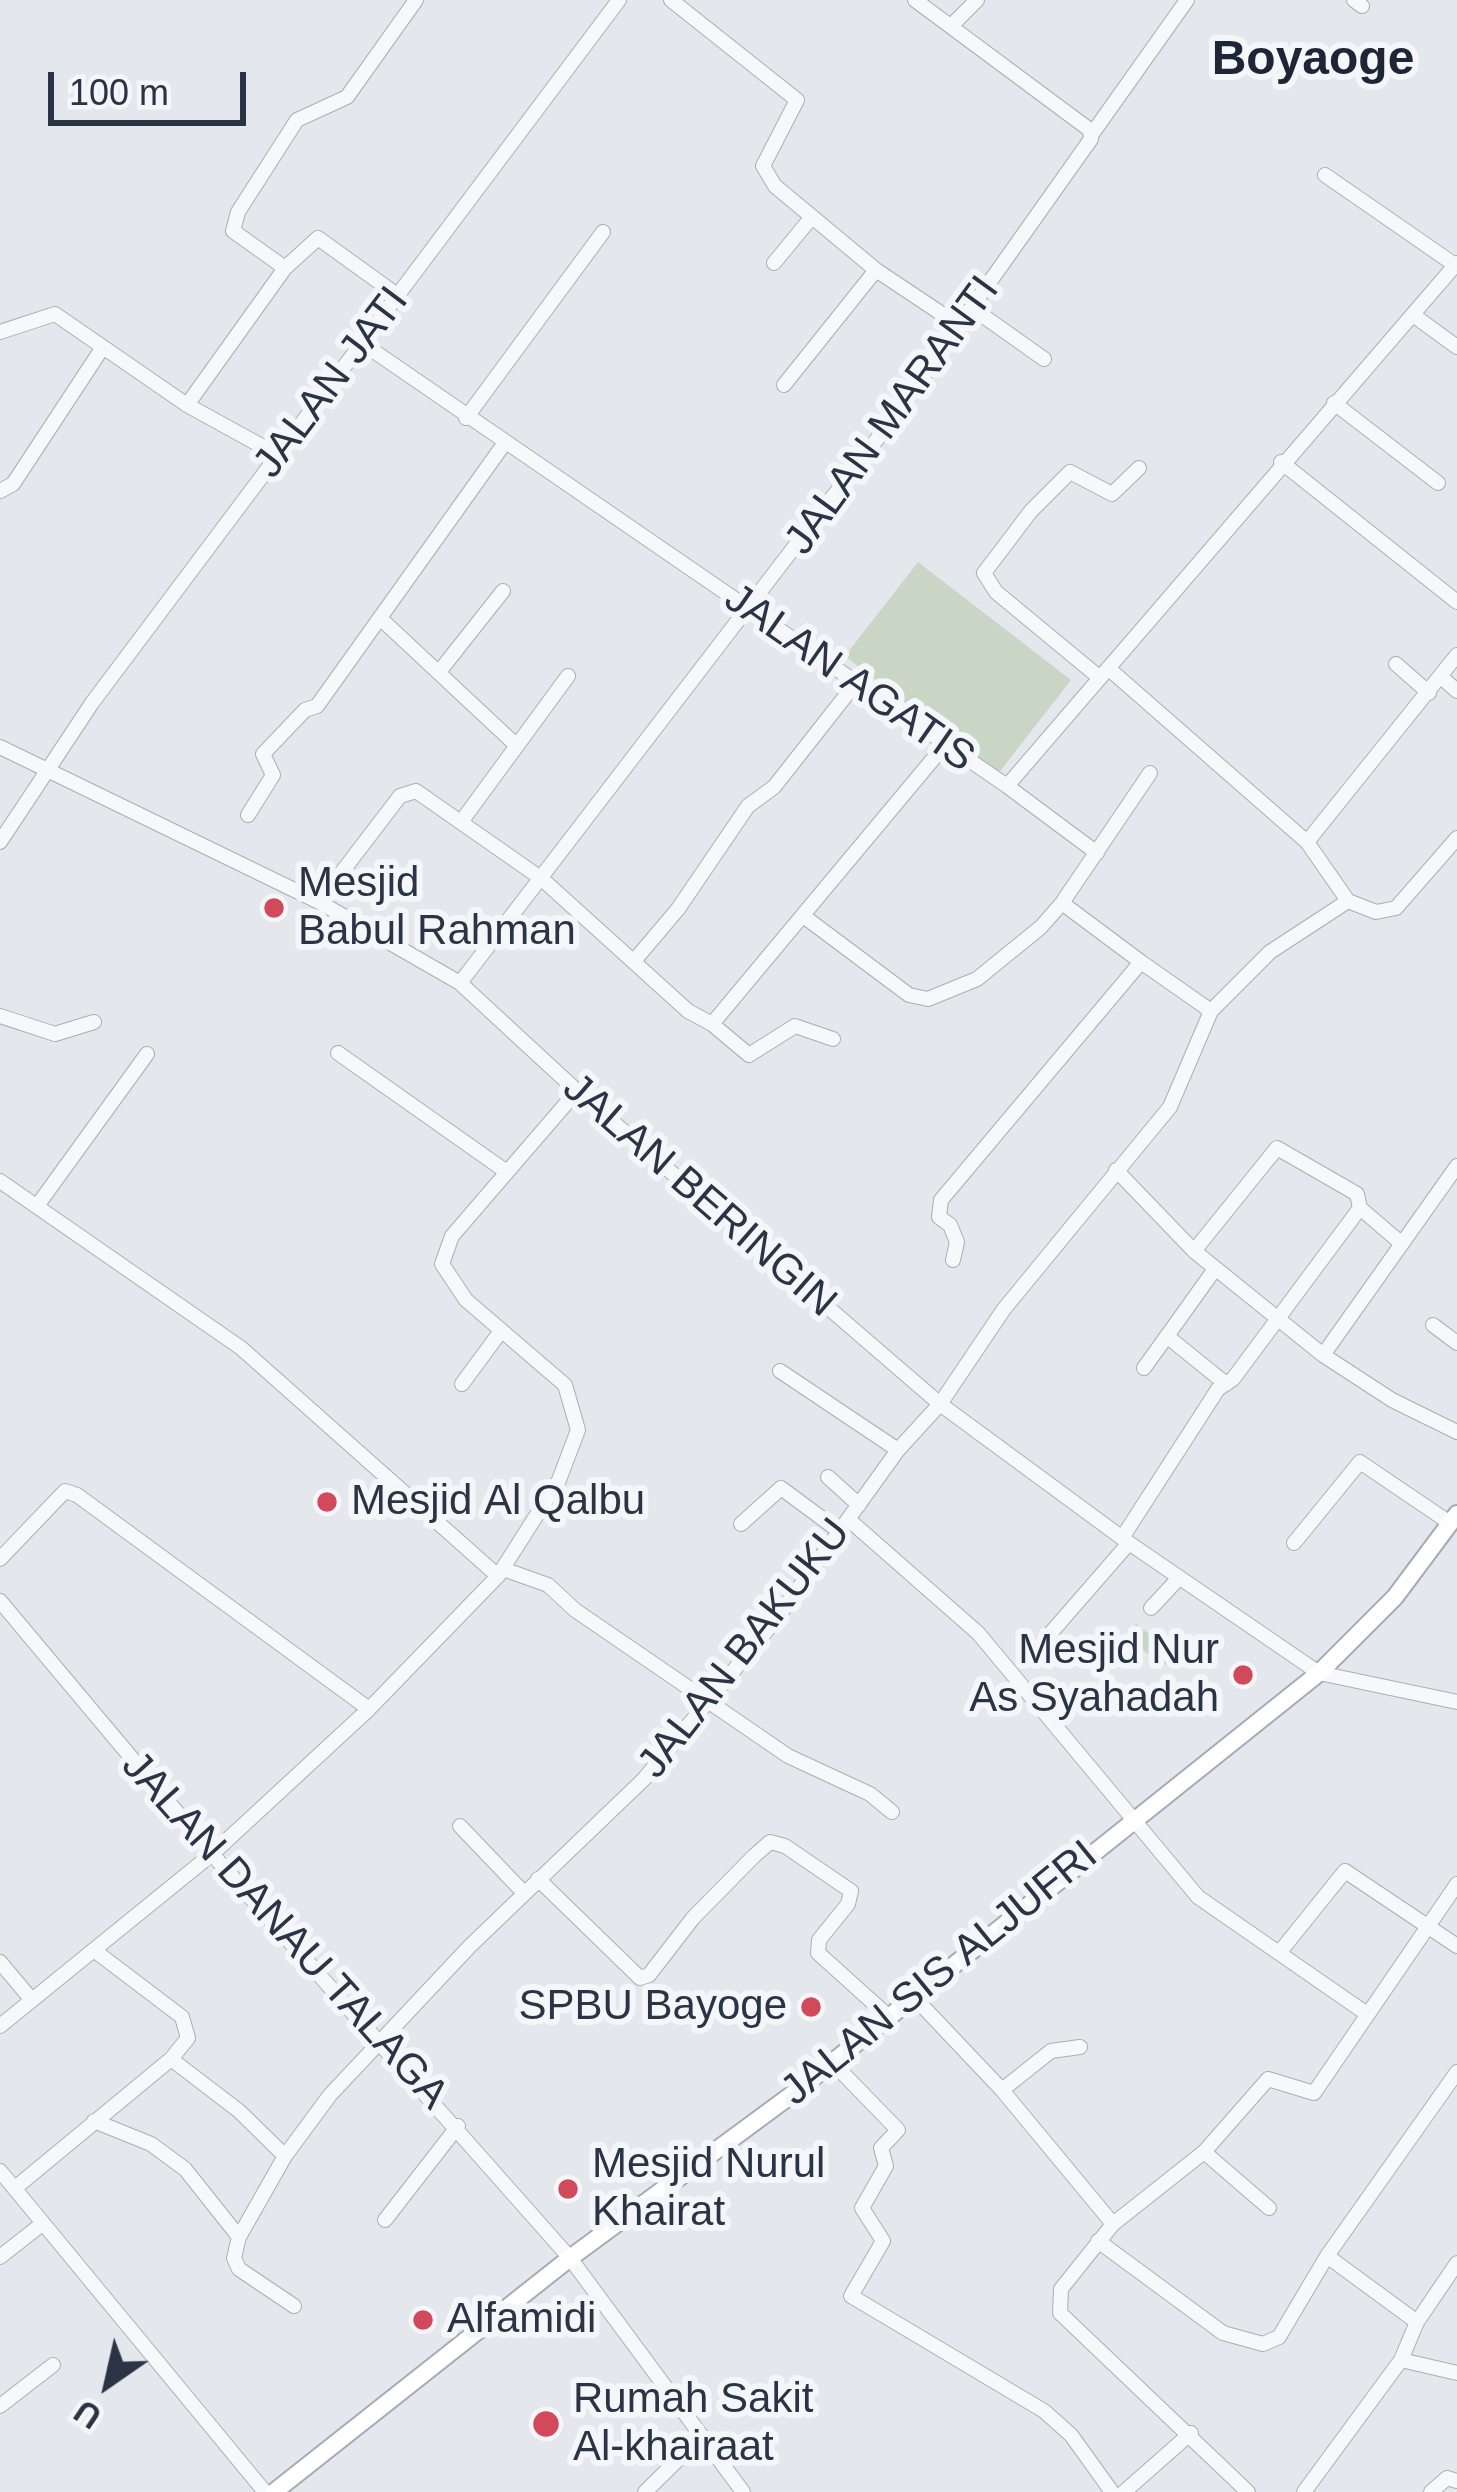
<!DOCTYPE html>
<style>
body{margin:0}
#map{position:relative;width:1457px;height:2492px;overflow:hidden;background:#e4e7ec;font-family:Arial,sans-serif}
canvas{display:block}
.north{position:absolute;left:48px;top:2324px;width:120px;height:120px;-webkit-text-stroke:9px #f4f6f9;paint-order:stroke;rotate:214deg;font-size:33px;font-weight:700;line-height:48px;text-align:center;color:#2b3445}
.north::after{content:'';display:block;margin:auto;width:42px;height:54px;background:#2b3445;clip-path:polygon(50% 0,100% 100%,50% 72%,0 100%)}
.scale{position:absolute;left:48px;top:72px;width:198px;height:54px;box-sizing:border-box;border:6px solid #2b3445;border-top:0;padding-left:15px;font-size:36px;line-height:42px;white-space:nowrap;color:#2b3445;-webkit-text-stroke:9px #f4f6f9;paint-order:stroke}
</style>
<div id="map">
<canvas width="1457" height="2492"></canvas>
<div class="north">U</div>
<div class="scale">100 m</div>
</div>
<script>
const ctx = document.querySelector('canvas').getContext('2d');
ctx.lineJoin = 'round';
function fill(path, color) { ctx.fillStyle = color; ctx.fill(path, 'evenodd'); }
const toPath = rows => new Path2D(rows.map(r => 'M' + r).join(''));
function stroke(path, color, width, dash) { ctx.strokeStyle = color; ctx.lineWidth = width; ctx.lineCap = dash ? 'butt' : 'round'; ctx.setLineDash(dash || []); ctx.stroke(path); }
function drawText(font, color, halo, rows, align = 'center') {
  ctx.font = font + ' Arial,sans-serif'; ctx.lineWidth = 12; ctx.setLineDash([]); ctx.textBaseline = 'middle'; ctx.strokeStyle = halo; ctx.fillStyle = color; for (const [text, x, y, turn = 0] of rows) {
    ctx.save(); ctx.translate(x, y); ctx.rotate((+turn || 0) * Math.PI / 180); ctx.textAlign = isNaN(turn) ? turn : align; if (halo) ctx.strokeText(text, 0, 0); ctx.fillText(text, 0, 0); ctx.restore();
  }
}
fill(toPath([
 [918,562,1071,680,997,775,845,656],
 [1136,1624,1174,1653,1164,1666,1126,1637]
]), '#c9d6c5');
const minor = toPath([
 [671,0,797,100,763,166,775,186,876,270,960,326],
 [1354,0,1362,6],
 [951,26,977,0],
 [1092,134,1187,0],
 [1325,175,1455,265],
 [774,263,811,218],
 [285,268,318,238,397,295],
 [972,308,1044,359],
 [1413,315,1457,347],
 [0,332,55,314,187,405,278,455],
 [362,343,1007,786,1457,263],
 [784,385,876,270],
 [1334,403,1438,483],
 [187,405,285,268,233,231,238,212,297,120,347,97,416,0],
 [466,418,603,232],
 [1281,462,1457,602],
 [0,491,13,484,103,347],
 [380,618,516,745],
 [1396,664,1429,693],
 [1108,668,1307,842,1348,901],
 [439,672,503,591],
 [1441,677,1457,691],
 [1100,678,996,592,984,573,1031,511,1070,472,1112,494,1139,468],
 [0,747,319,902,460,983,577,1091,940,1404,1129,1543,1319,1673,1457,1702],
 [1007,786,1097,853],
 [248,815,273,775,263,754,305,710,317,706,504,444],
 [461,822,568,676],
 [0,842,92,703,619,0],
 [1307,842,1457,655],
 [1348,901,1376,912,1396,908,1457,838],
 [319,902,400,796,416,791,542,879,688,1011,712,1024,944,746],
 [1062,903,1141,962],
 [806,918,909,995,928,999,977,979,1041,927,1062,903,1150,773],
 [634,961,678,909,748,806,774,787,855,684],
 [460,983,894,417,1091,139,1090,130,915,0],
 [0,1016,55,1034,94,1022],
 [712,1024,749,1055,795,1026,833,1039],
 [338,1053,504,1170],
 [1116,1170,1194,1251,1323,1355,1392,1400,1457,1432],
 [0,1181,241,1348,498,1576],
 [37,1206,147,1054],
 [1194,1251,1277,1148,1357,1194,1360,1208,1402,1244],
 [953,1260,957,1242,950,1225,939,1217,941,1200,1141,962,1211,1011],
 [1433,1325,1457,1343],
 [1168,1337,1226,1384],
 [1323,1355,1457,1166],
 [1144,1368,1215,1269],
 [780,1371,898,1450],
 [462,1384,501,1331],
 [828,1477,859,1505],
 [848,1519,978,1633,1198,1897,1367,2014],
 [741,1524,781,1488,839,1531],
 [1122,1538,1218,1389,1233,1379,1360,1208],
 [1294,1543,1360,1462,1450,1523],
 [0,1559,65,1491,77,1495,369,1709],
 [503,1569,548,1585,575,1610,788,1756,870,1794,892,1812],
 [0,1601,212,1854,570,2258,743,2492],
 [1151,1608,1179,1578],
 [1049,1635,1129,1543],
 [460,1826,524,1893],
 [538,1879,640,1978,649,1975,693,1918,754,1856,770,1842,785,1846,851,1891,848,1904,819,1940,818,1953,888,2016],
 [95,1951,182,2017,188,2038,171,2059],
 [1279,1953,1345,1871,1457,1946],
 [0,1962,31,1999],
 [913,1996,1002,2090,1113,2224,1061,2289,1060,2313,1248,2492],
 [0,2026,212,1854,369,1709,498,1576,559,1480,578,1430,565,1385,466,1300,442,1264,452,1236,577,1091],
 [831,2061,898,2130,881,2148,886,2166,862,2208,883,2241,851,2296,1044,2411,1071,2435,1112,2492],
 [1002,2090,1051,2051,1080,2047],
 [94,2121,151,2144,185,2169,239,2237,285,2156,330,2095,470,1946,644,1779,777,1618,898,1450,940,1404,1004,1309,1170,1107,1211,1011,1270,952,1348,901],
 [1204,2152,1269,2208],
 [0,2171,265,2492],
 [15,2188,171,2059,239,2111,285,2156],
 [385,2220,458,2126],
 [1113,2224,1204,2152,1268,2079,1314,2093,1457,1884],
 [239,2237,234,2258,239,2269,294,2306],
 [1098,2241,1223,2333,1263,2344,1279,2337,1327,2256],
 [0,2257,42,2224],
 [1417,2322,1327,2256,1457,2072],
 [1401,2360,1457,2373],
 [0,2406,53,2365],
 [645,2492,702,2436],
 [1124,2492,1191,2433],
 [1304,2492,1401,2360,1417,2322,1457,2263],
 [1431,2492,1447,2478,1457,2481]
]);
const major = toPath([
 [274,2492,570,2258,794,2093,1319,1673,1395,1597,1457,1514]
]);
stroke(minor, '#a9aeb7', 16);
stroke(major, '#a3abb8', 20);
stroke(minor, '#f7f8fa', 14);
stroke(major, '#fff', 16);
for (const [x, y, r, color] of [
 [274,908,12,"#d1495b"],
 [327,1502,12,"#d1495b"],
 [1243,1675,12,"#d1495b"],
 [811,2007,12,"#d1495b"],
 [568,2189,12,"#d1495b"],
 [423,2320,12,"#d1495b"],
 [546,2424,15,"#d1495b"]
]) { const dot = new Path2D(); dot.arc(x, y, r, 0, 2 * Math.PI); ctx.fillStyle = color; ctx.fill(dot); stroke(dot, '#f4f6f9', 4.5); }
drawText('42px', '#2b3445', '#f4f6f9', [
 ["JALAN JATI",332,383,-53],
 ["JALAN MARANTI",893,416,-54],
 ["JALAN AGATIS",849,679,35],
 ["JALAN BERINGIN",699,1196,41],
 ["JALAN BAKUKU",745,1649,-52],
 ["JALAN DANAU TALAGA",284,1931,48],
 ["JALAN SIS ALJUFRI",940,1974,-39]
]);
drawText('42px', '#2b3445', '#f4f6f9', [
 ["Mesjid",298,884],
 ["Babul Rahman",298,932],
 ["Mesjid Al Qalbu",351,1502],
 ["Mesjid Nur",1219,1651,"right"],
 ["As Syahadah",1219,1699,"right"],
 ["SPBU Bayoge",787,2007,"right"],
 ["Mesjid Nurul",592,2165],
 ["Khairat",592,2213],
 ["Alfamidi",447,2320],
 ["Rumah Sakit",573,2400],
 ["Al-khairaat",573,2448]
], 'left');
drawText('bold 48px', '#1d2536', '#f4f6f9', [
 ["Boyaoge",1313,61]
]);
</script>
